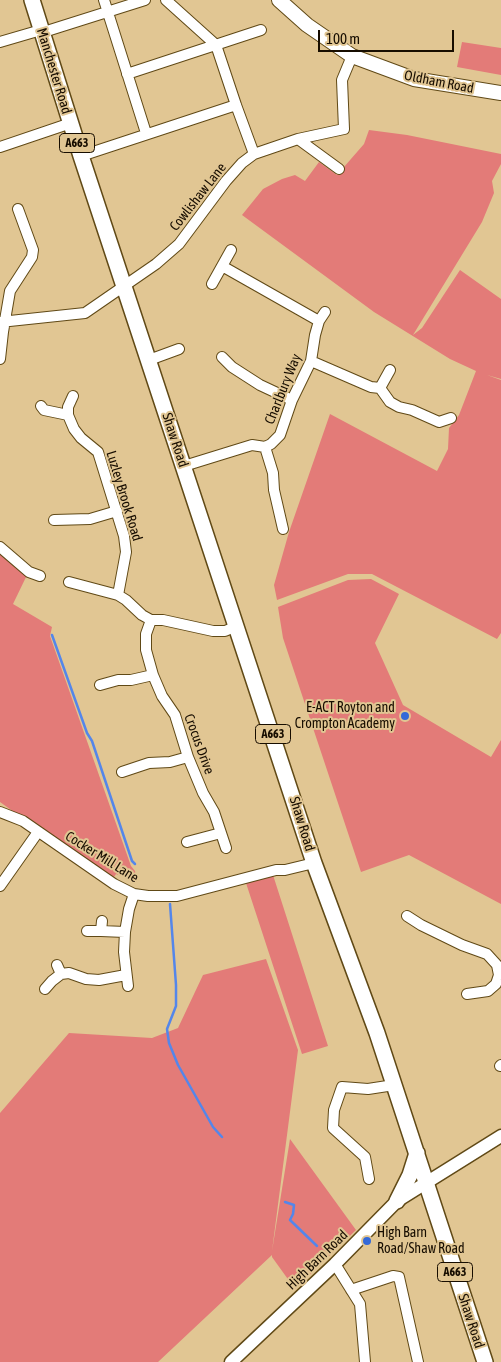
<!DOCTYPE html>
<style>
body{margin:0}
#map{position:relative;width:501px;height:1362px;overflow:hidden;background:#e1c693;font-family:"Asap Condensed",sans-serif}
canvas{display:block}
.scale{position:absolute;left:318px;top:30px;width:136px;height:22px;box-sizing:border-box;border:2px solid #170d00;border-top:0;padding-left:6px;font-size:15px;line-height:18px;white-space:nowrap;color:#170d00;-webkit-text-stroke:4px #e1c693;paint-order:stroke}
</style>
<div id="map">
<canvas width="501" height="1362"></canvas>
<div class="scale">100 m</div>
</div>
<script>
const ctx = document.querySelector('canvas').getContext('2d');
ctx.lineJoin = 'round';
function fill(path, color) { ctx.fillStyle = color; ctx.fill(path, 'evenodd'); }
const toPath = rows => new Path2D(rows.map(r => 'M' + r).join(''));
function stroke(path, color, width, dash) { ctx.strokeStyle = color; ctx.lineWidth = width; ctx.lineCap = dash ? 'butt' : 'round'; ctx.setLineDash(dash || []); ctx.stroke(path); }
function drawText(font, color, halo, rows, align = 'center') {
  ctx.font = font + ' "Asap Condensed",sans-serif'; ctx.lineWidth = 4; ctx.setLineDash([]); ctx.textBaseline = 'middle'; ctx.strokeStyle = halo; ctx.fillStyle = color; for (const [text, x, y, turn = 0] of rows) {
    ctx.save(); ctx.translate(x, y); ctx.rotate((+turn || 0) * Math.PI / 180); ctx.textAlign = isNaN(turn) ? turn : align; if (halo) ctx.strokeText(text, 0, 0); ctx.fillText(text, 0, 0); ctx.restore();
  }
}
fill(toPath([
 [462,42,501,48,501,75,457,67],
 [369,130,407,135,501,154,501,164,492,181,494,193,482,222,413,335,422,328,460,270,501,299,501,379,487,375,501,380,501,633,497,639,372,574,348,574,277,600,274,585,289,532,330,414,437,471,448,449,449,428,459,415,476,371,450,359,374,312,242,215,263,189,282,179,295,175,305,181,319,162,337,175,364,144],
 [0,552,27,575,13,604,52,627,50,636,131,866,135,871,137,882,116,874,114,877,32,825,0,802],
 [371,579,399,594,375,643,403,705,491,757,501,740,501,904,409,855,361,872,283,638,278,607,348,580],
 [273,875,328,1046,302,1054,246,883],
 [266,959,298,1050,272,1251,290,1139,356,1230,295,1289,272,1257,272,1255,158,1362,0,1362,0,1113,69,1033,152,1038,178,1028,203,975]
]), '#e37b78');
stroke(toPath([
 [52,635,87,733,92,741,132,861,135,864],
 [170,904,176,985,176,1006,167,1029,169,1043,178,1065,213,1127,222,1137],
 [285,1202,294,1205,293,1214,290,1220,317,1246]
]), '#5486ea', 2.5);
const minor = toPath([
 [104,0,146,133],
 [166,0,216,45,236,105,254,154],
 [50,30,145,0],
 [0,42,41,30],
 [127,74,261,30],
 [298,139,339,169],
 [0,147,71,123],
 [81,156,236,105],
 [222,266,319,321],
 [212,284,231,250],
 [0,322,85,313,156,264,179,244,226,181,242,163,254,154,298,139,344,129,342,80,352,56],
 [222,357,232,367,260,385,292,400],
 [0,359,3,332,10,291,32,257,33,250,18,209],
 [149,360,179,349],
 [311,361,371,387,380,388,390,402,399,407,412,410,439,422,451,418],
 [380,388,390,370],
 [73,396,68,407,68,415,74,429,81,438,98,452,124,536,126,552,118,595],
 [41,406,44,410,68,415],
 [265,447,273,473,274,490,283,529],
 [184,466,252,445,265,447,271,444,280,435,292,400,311,361,315,335,319,321,325,312],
 [54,520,90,519,117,511],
 [0,547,29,572,40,576],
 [69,582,118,595,126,600,142,615,151,620,163,620,213,631,225,631,237,626],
 [151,620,146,634,146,650,153,675,162,696,175,715,188,757,203,793,214,812,226,848],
 [100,685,118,680,131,680,153,675],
 [122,772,149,763,170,762,188,757],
 [0,812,23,821,114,884,134,894,148,896,177,896,276,870,285,870,314,863],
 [187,842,221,833],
 [0,886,38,832],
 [407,916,421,925,462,945,487,954,497,965,499,975],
 [102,921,101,931,125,932],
 [87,931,101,931],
 [61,974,69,973,86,979,99,980,126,975],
 [128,986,124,952,125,932,129,909,134,894],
 [45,989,52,981,61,974,57,965],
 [467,994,488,991,496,984,499,975],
 [500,1066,501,1065],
 [369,1179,365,1157,333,1128,334,1110,342,1087,368,1089,394,1085],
 [335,1264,360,1304,365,1362],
 [351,1290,393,1276,399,1277,418,1362]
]);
const tertiary = toPath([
 [231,1362,335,1264,397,1201,501,1136]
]);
const secondary = toPath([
 [279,0,307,25,352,56,414,79,501,93]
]);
const primary = toPath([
 [32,0,81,156,314,863,377,1033,485,1362],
 [397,1201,410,1175,417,1153]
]);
stroke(minor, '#604916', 12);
stroke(tertiary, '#604916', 15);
stroke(secondary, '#604916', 16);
stroke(primary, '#604916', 18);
stroke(minor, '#fff', 10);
stroke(tertiary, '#fff', 12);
stroke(secondary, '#fff', 14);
stroke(primary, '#fff', 15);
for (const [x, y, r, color] of [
 [405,716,5,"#3469d8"],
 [367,1241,5,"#3469d8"]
]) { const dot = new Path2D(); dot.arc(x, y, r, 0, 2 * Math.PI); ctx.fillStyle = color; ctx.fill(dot); stroke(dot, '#e1c693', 2); }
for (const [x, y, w] of [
 [77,143,35],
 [273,734,35],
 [455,1272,35]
]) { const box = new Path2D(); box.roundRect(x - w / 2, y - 9.5, w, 19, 4); ctx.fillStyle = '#e1c693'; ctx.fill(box); stroke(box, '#170d00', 1); }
drawText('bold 12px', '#170d00', null, [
 ["A663",77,143],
 ["A663",273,734],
 ["A663",455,1272]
]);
drawText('14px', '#170d00', '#e1c693', [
 ["Manchester Road",54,71,73],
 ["Oldham Road",439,82,11],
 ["Cowlishaw Lane",198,197,-52],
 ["Charlbury Way",283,389,-68],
 ["Shaw Road",175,440,72],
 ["Luzley Brook Road",124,496,73],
 ["Crocus Drive",199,744,70],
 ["Shaw Road",302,824,73],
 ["Cocker Mill Lane",102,857,32],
 ["High Barn Road",317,1260,-44],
 ["Shaw Road",471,1321,72]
]);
drawText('14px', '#170d00', '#e1c693', [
 ["E-ACT Royton and",395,708],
 ["Crompton Academy",395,724],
 ["High Barn",377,1233,"left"],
 ["Road/Shaw Road",377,1249,"left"]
], 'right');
</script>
